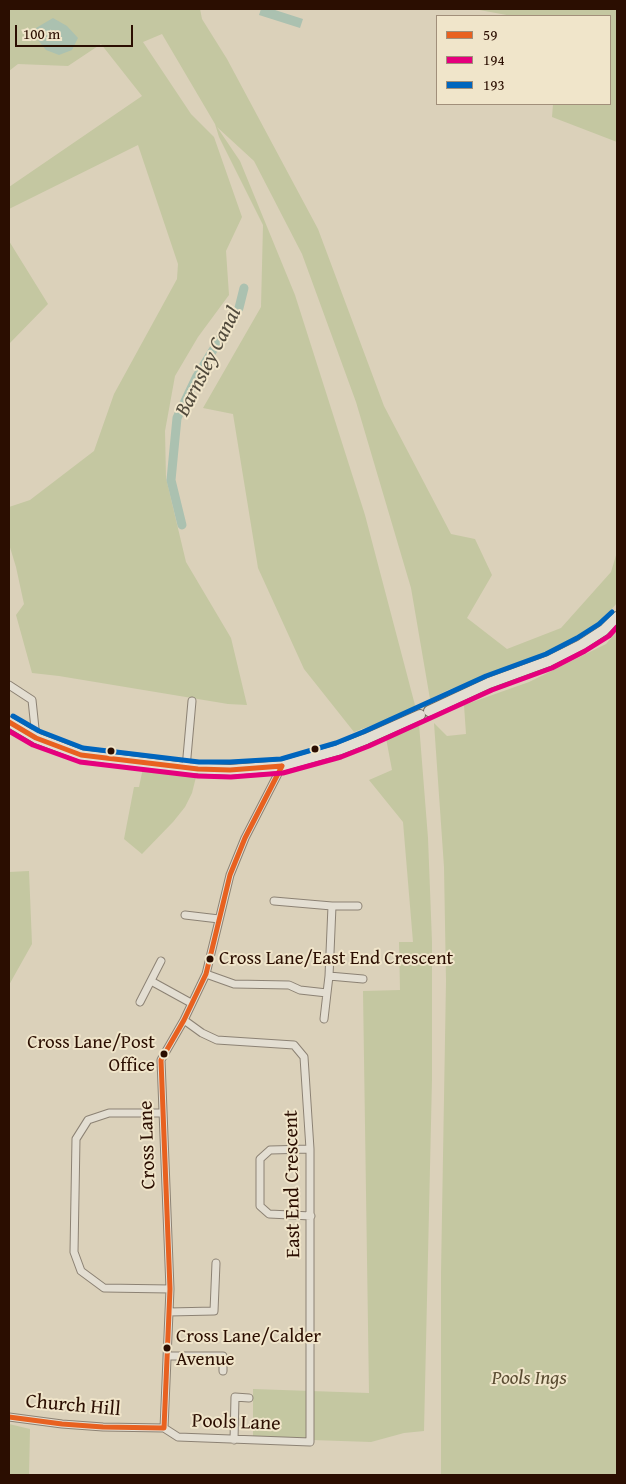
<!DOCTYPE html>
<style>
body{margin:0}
#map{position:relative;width:626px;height:1484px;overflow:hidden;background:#dbd1ba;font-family:"Gentium Book Plus",serif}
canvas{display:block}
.frame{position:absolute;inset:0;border:10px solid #2b0e01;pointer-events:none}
.legend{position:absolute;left:436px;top:15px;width:175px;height:90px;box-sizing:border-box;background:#f0e5ca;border:1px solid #a18f7a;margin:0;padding:6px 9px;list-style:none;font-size:15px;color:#2b0e01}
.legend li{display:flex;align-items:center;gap:10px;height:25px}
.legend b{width:25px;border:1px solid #a18f7a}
.scale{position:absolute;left:15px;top:25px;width:118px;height:22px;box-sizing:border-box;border:2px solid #2b0e01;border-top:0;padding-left:6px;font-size:15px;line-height:18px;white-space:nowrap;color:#2b0e01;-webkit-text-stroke:4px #f0e5ca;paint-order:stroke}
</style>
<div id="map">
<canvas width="626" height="1484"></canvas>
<div class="frame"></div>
<ul class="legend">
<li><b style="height:6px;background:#e86120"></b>59</li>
<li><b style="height:6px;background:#e5007d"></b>194</li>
<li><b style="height:6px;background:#0065bd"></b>193</li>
</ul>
<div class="scale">100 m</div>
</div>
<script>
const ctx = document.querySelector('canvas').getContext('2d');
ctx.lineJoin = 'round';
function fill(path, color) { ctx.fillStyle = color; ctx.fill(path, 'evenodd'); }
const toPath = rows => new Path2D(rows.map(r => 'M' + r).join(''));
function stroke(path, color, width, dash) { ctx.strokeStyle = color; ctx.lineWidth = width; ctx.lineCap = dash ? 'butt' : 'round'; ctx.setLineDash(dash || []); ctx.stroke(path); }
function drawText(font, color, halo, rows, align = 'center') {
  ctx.font = font + ' "Gentium Book Plus",serif'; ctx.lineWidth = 4; ctx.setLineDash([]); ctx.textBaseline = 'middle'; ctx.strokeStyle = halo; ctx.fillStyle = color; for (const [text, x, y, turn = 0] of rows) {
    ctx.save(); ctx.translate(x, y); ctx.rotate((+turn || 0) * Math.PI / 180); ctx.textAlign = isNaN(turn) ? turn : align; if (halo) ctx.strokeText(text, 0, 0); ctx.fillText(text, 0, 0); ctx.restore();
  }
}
fill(toPath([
 [9,9,200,9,202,19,227,59,318,229,384,406,451,534,475,539,492,575,467,618,507,649,561,628,611,572,617,552,617,603,603,619,553,653,448,690,430,699,411,588,356,402,302,254,254,161,217,127,240,161,295,295,365,515,416,709,354,732,304,669,258,568,233,414,203,408,261,307,263,225,219,137,215,124,162,34,143,42,191,114,214,137,242,217,226,251,229,295,198,337,175,376,165,431,166,478,186,562,231,638,247,705,228,704,59,676,32,673,16,615,24,604,16,567,9,544,9,507,30,500,94,451,114,394,177,279,178,264,138,145,9,209,9,187,142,96,101,44,68,66,18,64,9,71],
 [474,9,617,9,617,142,552,117,553,104,610,104,610,16,512,16],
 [9,241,48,304,9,344],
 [617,631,617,1475,441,1475,441,1273,446,981,444,867,434,723,447,736,466,734,464,705,529,682,606,644],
 [419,724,428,838,432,942,432,1079,424,1431,404,1433,371,1442,253,1438,253,1389,369,1393,363,991,400,990,399,942,413,942,403,822,369,780,392,770,386,738],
 [144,763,198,769,192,793,185,807,173,822,142,854,124,839,134,787,139,787],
 [29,871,32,944,9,985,9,872],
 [9,1424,30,1429,29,1475,9,1475]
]), '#c4c7a1');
fill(toPath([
 [261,9,272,9,303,19,300,28,259,15],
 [53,18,67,26,78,38,72,50,59,55,46,50,38,40,36,28]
]), '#abc1b0');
stroke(toPath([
 [182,525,171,480,177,418,197,376,239,308,244,288]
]), '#abc1b0', 9);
const minor = toPath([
 [9,685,32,700,36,738],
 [186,768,192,701],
 [274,901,332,906,358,906],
 [185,915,219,919],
 [206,974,234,984,289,985,300,990,327,993,329,976,363,979],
 [329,976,332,906],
 [151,981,191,1003],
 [140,1002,161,961],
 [324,1019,327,993],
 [163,1113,109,1113,88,1120,76,1139,74,1252,81,1271,104,1288,170,1289],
 [310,1149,270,1150,260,1159,260,1206,269,1214,311,1216],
 [169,1312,214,1311,216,1263],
 [168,1356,223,1356,223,1371],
 [9,1417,62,1424,103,1427,164,1428],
 [164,1428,170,1289,161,1060,184,1020,206,974,230,875,245,838,282,766],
 [164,1428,178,1437,310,1442,310,1149,304,1057,294,1045,217,1040,202,1033,184,1020],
 [234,1440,235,1397,249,1398]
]);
const secondary = toPath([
 [429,711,489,683,549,661,581,645,604,630,617,617],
 [9,722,36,738,81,755,186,768,230,770,282,766,338,750,366,739,420,715]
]);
stroke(minor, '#8c8274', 9);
stroke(secondary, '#72685c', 12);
stroke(minor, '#e3ded2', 7);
stroke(secondary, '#e3ded2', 10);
stroke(toPath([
 [9,722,36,738,81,755,198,769,230,770,282,766],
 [9,1417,62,1424,103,1427,164,1428,170,1289,161,1060,184,1020,206,974,230,875,245,838,282,766]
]), '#e86120', 5);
stroke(toPath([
 [9,731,33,745,80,762,198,776,231,777,283,773,341,757,369,746,492,690,552,668,585,651,609,636,617,627]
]), '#e5007d', 5);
stroke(toPath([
 [13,716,39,731,83,748,199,762,230,762,281,759,336,743,363,732,486,676,546,654,577,638,599,624,612,612]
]), '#0065bd', 5);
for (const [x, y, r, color] of [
 [315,749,4.5,"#2b0e01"],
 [111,751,4.5,"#2b0e01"],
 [210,959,4.5,"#2b0e01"],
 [164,1054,4.5,"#2b0e01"],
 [167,1348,4.5,"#2b0e01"]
]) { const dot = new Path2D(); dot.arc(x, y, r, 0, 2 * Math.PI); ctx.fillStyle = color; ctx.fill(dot); stroke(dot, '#f0e5ca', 2); }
drawText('19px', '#2b0e01', '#f0e5ca', [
 ["Cross Lane/East End Crescent",219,959],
 ["Cross Lane/Post",155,1043,"right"],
 ["Office",155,1066,"right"],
 ["Cross Lane/Calder",176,1337],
 ["Avenue",176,1360]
], 'left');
drawText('20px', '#2b0e01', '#f0e5ca', [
 ["Cross Lane",148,1145,-92],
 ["East End Crescent",293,1184,-91],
 ["Church Hill",73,1406,5],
 ["Pools Lane",236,1423,2]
]);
drawText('italic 20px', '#5a4c32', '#f0e5ca', [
 ["Pools Ings",529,1379]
]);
drawText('italic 21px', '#514a3c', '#f0e5ca', [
 ["Barnsley Canal",209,362,-63]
]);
</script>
